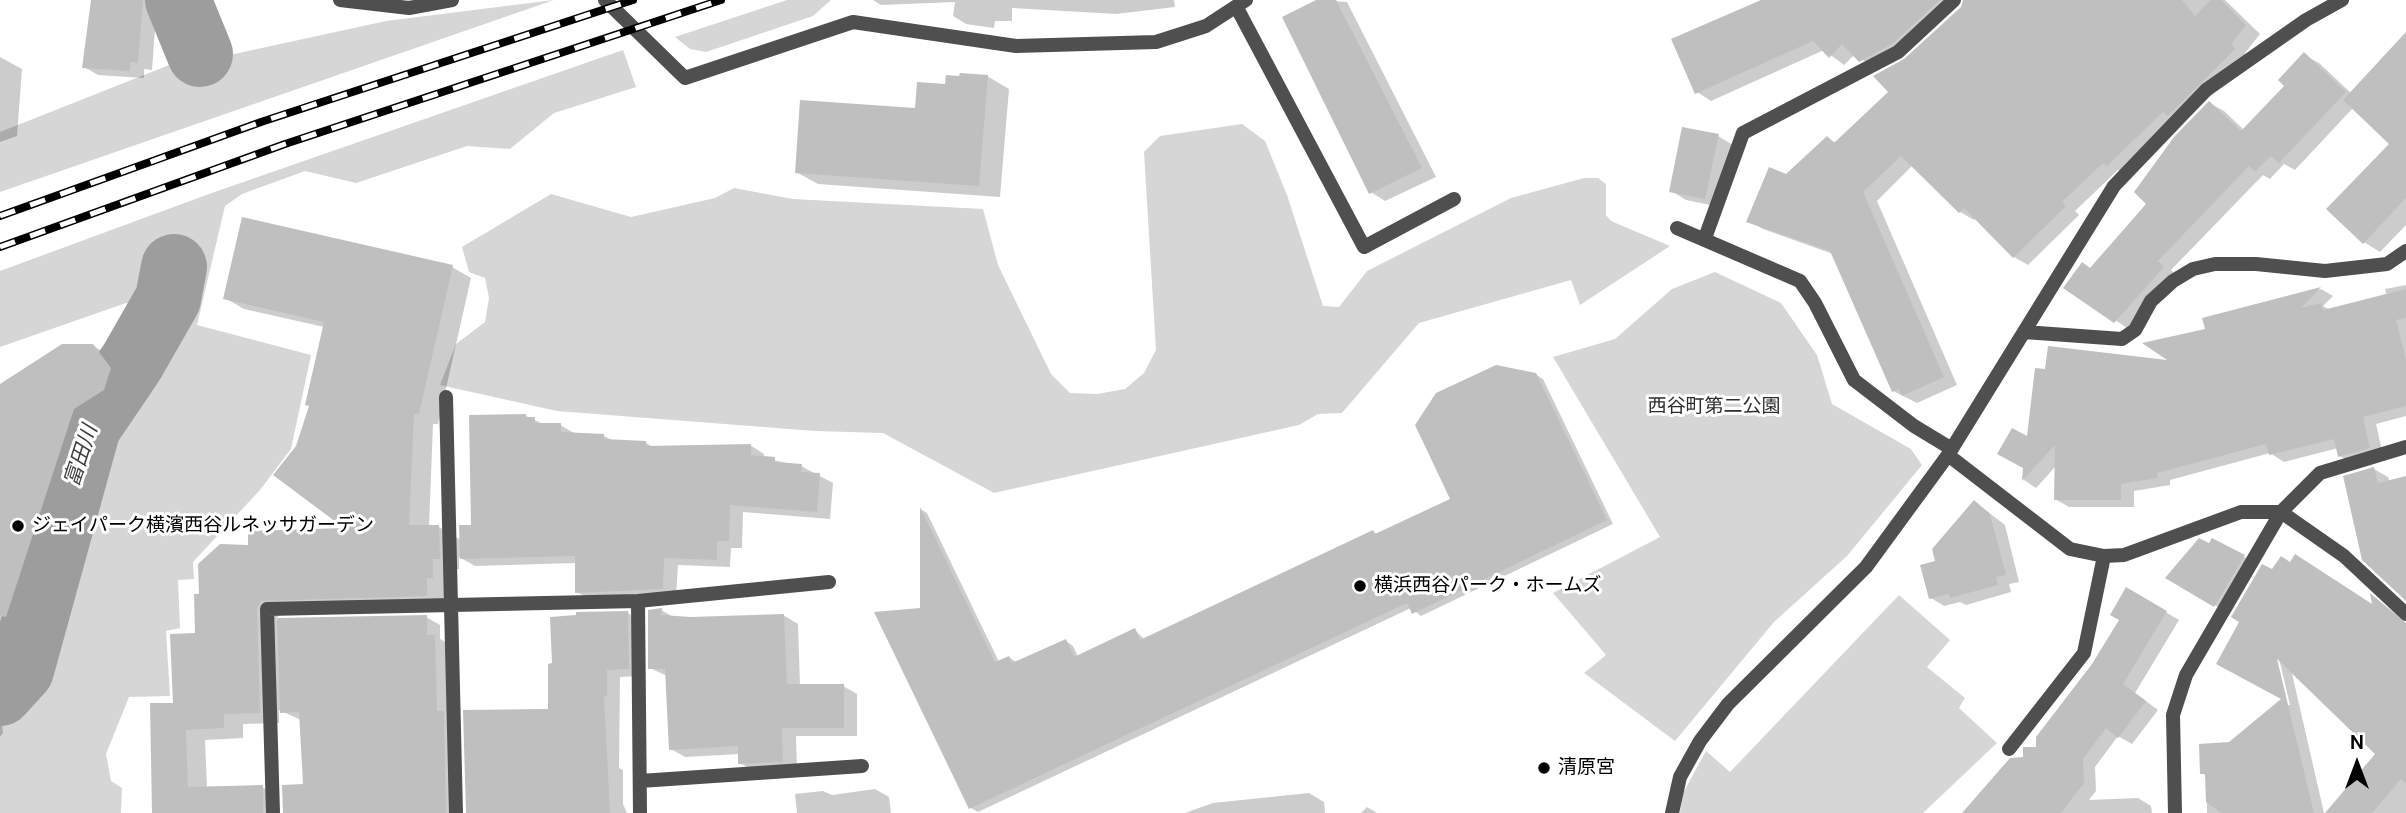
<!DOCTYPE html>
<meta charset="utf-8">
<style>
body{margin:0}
#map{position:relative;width:2406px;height:813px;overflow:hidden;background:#fff;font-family:"DM Sans",sans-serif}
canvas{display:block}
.north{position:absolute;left:2322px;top:729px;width:70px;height:70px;-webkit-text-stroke:5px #fff;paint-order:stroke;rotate:0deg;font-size:19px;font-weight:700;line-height:28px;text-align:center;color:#000}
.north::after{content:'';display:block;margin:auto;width:24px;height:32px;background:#000;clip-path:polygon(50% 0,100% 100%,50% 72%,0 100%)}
</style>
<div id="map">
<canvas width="2406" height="813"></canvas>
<div class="north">N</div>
</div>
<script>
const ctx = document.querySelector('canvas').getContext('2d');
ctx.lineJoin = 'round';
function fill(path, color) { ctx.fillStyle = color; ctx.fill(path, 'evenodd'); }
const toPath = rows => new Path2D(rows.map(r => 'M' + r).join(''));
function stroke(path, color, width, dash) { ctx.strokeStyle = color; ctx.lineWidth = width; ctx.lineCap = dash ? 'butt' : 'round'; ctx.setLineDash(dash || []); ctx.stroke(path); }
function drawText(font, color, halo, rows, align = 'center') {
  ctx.font = font + ' "DM Sans","Noto Sans JP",sans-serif'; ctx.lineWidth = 6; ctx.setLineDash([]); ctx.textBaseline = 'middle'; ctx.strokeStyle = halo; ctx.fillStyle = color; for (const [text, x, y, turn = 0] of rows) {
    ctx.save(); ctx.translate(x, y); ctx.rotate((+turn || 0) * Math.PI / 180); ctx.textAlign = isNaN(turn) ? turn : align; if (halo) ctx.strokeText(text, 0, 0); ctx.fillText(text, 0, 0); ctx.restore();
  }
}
fill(toPath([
 [554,0,0,192,0,132,187,58,225,56,386,21],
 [787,0,831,0,813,16,706,52,690,49,675,37],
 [623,50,636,87,554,113,510,149,467,146,356,183,305,171,242,194,225,206,197,325,311,355,291,449,260,490,193,562,194,579,178,580,180,628,166,631,170,696,129,697,106,754,111,781,122,788,121,813,0,813,0,703,26,674,97,426,136,380,161,336,183,320,182,305,126,303,0,347,0,271,209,194],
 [1242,124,1265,141,1287,195,1323,306,1339,307,1367,271,1511,198,1584,178,1598,178,1606,184,1606,215,1611,221,1670,246,1580,305,1571,280,1419,323,1342,413,1318,414,1299,425,994,493,883,433,815,431,557,411,440,385,456,344,485,322,489,298,485,278,469,272,462,247,551,194,631,217,715,198,734,188,793,199,983,209,998,265,1051,374,1070,393,1097,394,1125,389,1144,373,1156,350,1144,152,1160,136],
 [1715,272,1781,303,1817,355,1832,404,1911,449,1922,465,1847,556,1774,622,1675,741,1584,673,1606,655,1553,593,1660,537,1553,357,1615,339,1672,289],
 [1899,595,1950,640,1927,667,1965,698,1959,708,1997,743,1923,813,1680,813,1683,793,1706,751,1730,772]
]), '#d6d6d6');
fill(toPath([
 [92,0,169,0,178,21,155,30,152,70,144,69,144,78,98,75,84,67],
 [873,0,1174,0,1175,7,1116,14,1012,8,1012,21,995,21,994,28,966,24,953,16,955,2,881,5],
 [1320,0,1347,2,1436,177,1385,201,1371,192],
 [1765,0,1946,0,1875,69,1855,54,1844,65,1824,50,1711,101,1697,92],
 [2008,0,2225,0,2260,34,2245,53,2248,58,2220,87,2183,123,2122,173,2118,170,2075,211,2079,215,2028,265,2014,257,1976,218,1974,220,1960,212,1913,165,1877,201,1957,385,1917,403,1893,391,1833,254,1763,229,1749,221,1787,176,1828,138,1836,143],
 [2406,42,2406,225,2380,252,2364,242,2391,144,2353,108,2295,170,2284,164,2270,179,2263,175,2171,270,2177,276,2130,330,2066,287,2091,269,2148,203,2209,103,2224,111,2244,130,2286,86,2304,55,2319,63,2351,93],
 [0,57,22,69,17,136,0,142],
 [987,76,1009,89,1000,197,818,184,796,172,916,110,947,86],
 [1718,136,1733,145,1720,207,1686,200,1671,191],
 [452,267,471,278,438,424,433,424,429,527,439,527,461,540,472,527,526,416,545,425,560,425,574,433,604,436,614,441,646,443,653,447,750,445,764,454,764,458,801,466,833,483,830,519,743,512,742,548,731,548,730,567,678,565,676,596,591,600,577,592,576,563,475,566,459,557,459,569,452,569,446,606,281,611,276,620,426,617,440,625,440,639,449,644,460,813,284,813,305,786,301,720,279,710,279,723,243,724,243,738,205,740,207,788,262,787,276,795,277,813,153,813,174,705,197,635,201,596,250,547,349,530,297,447,310,407,324,327,244,309,225,298],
 [2406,285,2406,416,2376,424,2383,455,2353,464,2340,456,2338,448,2284,462,2270,453,2170,480,2170,485,2134,491,2134,507,2069,507,2055,499,2056,466,2036,488,2024,480,2028,439,2174,363,2207,330,2204,319,2321,289,2333,296,2323,306,2330,310,2387,296,2385,289],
 [92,345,124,364,142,387,135,408,105,427,34,643,21,655,0,656,0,386],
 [1535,374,1543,379,1613,524,1421,616,1411,608,978,812,971,808,922,610,922,510,927,513,999,662,1009,657,1016,662,1066,641,1073,646,1078,657,1135,630,1145,640,1373,532,1378,534,1452,500],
 [2374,469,2388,477,2390,482,2406,478,2406,598],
 [1975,502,2005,525,2019,582,2009,584,2011,592,1966,605,1960,602,1944,606,1931,598],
 [2244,557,2258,565,2230,614,2168,578],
 [2127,589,2179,620,2135,693,2158,710,2132,744,2118,736,2095,767,2096,791,2089,800,2138,798,2151,806,2152,813,1964,813,2038,749,2121,620],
 [2372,597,2393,612,2284,639,2406,652,2406,813,2328,813,2377,753,2291,669,2324,813,2207,813,2207,776,2202,773,2229,744,2284,699,2218,663,2375,606],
 [2277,650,2290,705,2286,705,2274,651],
 [661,610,675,618,783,615,798,624,800,686,843,686,857,694,857,736,796,736,797,769,754,771,740,763,740,754,685,757,671,749,667,676,650,668],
 [628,613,642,621,642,676,620,677,619,768,623,770,623,804,627,813,467,813],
 [0,707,3,733,0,737],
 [875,789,889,797,891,813,797,813,795,794,823,791,832,795],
 [1309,793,1324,802,1325,813,1185,813,1213,803],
 [1367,807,1377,813,1361,813]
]), '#0003');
stroke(toPath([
 [178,0,200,54],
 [0,693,21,670,88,427,132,362,168,299,174,267]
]), '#9d9d9d', 66);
fill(toPath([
 [91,0,143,0,138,63,130,62,130,71,82,68],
 [1316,0,1336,0,1422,168,1369,194,1282,17],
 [1761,0,1940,0,1892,44,1859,62,1842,44,1829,58,1813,41,1695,94,1671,39],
 [1963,0,2182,0,2195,16,2211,0,2221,0,2246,25,2231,44,2235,49,2168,116,2163,112,2107,166,2103,163,2062,202,2066,206,2013,258,1964,208,1959,213,1901,156,1863,192,1944,377,1902,396,1899,389,1892,392,1830,251,1746,222,1769,167,1786,174,1827,136,1834,143,1888,92,1873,76,1904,59,1961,7],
 [2406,32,2406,198,2363,244,2326,209,2389,144,2343,100],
 [2304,52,2346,92,2279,163,2271,156,2255,172,2249,166,2158,261,2164,267,2114,323,2063,288,2082,262,2090,268,2146,204,2134,192,2174,137,2209,101,2241,131,2284,86,2278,80],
 [960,73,988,75,979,186,795,173,800,100,915,108,917,82,945,84,946,75,959,76],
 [1682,127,1719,134,1705,199,1669,192],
 [242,217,453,265,419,414,414,414,409,525,439,525,440,559,433,559,433,578,427,578,427,596,261,601,257,609,260,713,224,714,224,728,186,730,188,787,263,785,263,813,152,813,150,703,173,703,170,634,195,633,194,594,199,594,198,564,220,544,248,545,248,531,344,528,273,475,296,446,309,406,305,405,324,322,223,299],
 [2321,287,2301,308,2321,303,2323,310,2406,289,2406,318,2396,320,2406,359,2406,406,2363,417,2370,448,2338,457,2334,439,2269,455,2266,444,2157,473,2158,478,2121,484,2121,500,2054,500,2055,445,2022,481,2023,468,1997,454,2012,428,2027,436,2035,368,2045,369,2048,346,2167,360,2142,343,2205,329,2202,318],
 [62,344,93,344,111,368,104,390,74,409,6,617,0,616,0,384],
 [1496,365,1536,373,1607,520,1412,614,1407,603,969,809,874,612,920,608,920,507,995,662,1009,656,1012,663,1066,639,1074,657,1135,628,1140,640,1373,530,1375,534,1450,499,1415,425,1436,393],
 [526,414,526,417,535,417,535,423,561,423,561,432,604,434,604,439,646,441,646,446,751,444,751,455,775,457,775,462,802,464,801,472,820,473,817,512,730,505,729,541,717,541,717,560,664,558,663,589,575,593,575,556,460,559,459,525,471,525,469,415],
 [2374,467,2378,483,2406,476,2406,601,2362,560,2343,476],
 [1974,500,1990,514,2006,575,1996,577,1998,585,1950,598,1949,594,1929,599,1920,565,1935,561,1932,549],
 [2199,538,2209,543,2212,538,2245,555,2214,607,2165,578],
 [2295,554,2372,604,2370,593,2406,623,2406,784,2401,779,2372,813,2325,813,2375,754,2277,659,2314,813,2221,813,2206,802,2205,774,2200,774,2199,744,2229,742,2281,699,2216,664,2239,622,2231,617,2262,564,2272,569,2281,556,2290,562],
 [2126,587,2167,611,2123,684,2146,701,2118,738,2106,728,2083,759,2084,783,2061,813,1962,813,2010,758,2023,757,2023,747,2036,747,2036,737,2092,664,2119,620,2110,615],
 [662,608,661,615,691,617,784,614,787,684,844,684,844,728,782,728,783,762,738,764,738,746,669,750,665,669,648,669,648,610],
 [628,611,629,669,607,670,607,696,604,696,610,813,466,813,463,710,548,709,548,664,552,663,550,617,576,615,576,612],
 [427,615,427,635,435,635,437,711,444,711,446,813,283,813,282,785,303,784,299,712,280,713,277,618]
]), '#bfbfbf');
stroke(toPath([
 [340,0,409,8,452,0],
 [605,0,685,78,853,22,1016,46,1156,42,1206,26,1246,0],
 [1237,8,1364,247,1454,199],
 [1677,228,1800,281,1815,303,1854,380,1914,426,1952,449],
 [1705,238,1743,133,1898,52,1954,0],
 [2024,332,2122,339,2135,330,2151,301,2173,281,2193,269,2215,264,2256,264,2325,271,2387,264,2406,251],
 [446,397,456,813],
 [1948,455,2070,549,2104,556,2124,555,2241,512,2281,512,2344,556,2406,614],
 [638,601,640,813],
 [2009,749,2084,653,2104,556],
 [640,781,862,766],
 [273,813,267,609,638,601,829,582],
 [1672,813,1680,777,1700,741,1728,704,1866,567,1948,455,2114,186,2206,90,2306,20,2342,0],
 [2175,813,2173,715,2186,675,2281,512,2320,473,2406,447]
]), '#4f4f4f', 14);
const rail = toPath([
 [0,216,261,122,633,0],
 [0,247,285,144,721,0]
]);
stroke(rail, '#000', 8);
stroke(rail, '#fff', 5, [16]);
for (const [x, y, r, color] of [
 [18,526,7,"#000"],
 [1360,586,7,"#000"],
 [1544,768,7,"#000"]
]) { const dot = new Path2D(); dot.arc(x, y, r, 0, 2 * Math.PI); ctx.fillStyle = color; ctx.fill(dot); stroke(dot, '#fff', 2.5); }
drawText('19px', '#2d2d2d', '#fff', [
 ["西谷町第二公園",1714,407]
]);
drawText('19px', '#000', '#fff', [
 ["ジェイパーク横濱西谷ルネッサガーデン",32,526],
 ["横浜西谷パーク・ホームズ",1374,586],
 ["清原宮",1558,768]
], 'left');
drawText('italic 21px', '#3e3e3e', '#fff', [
 ["富田川",82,456,-72]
]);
</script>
